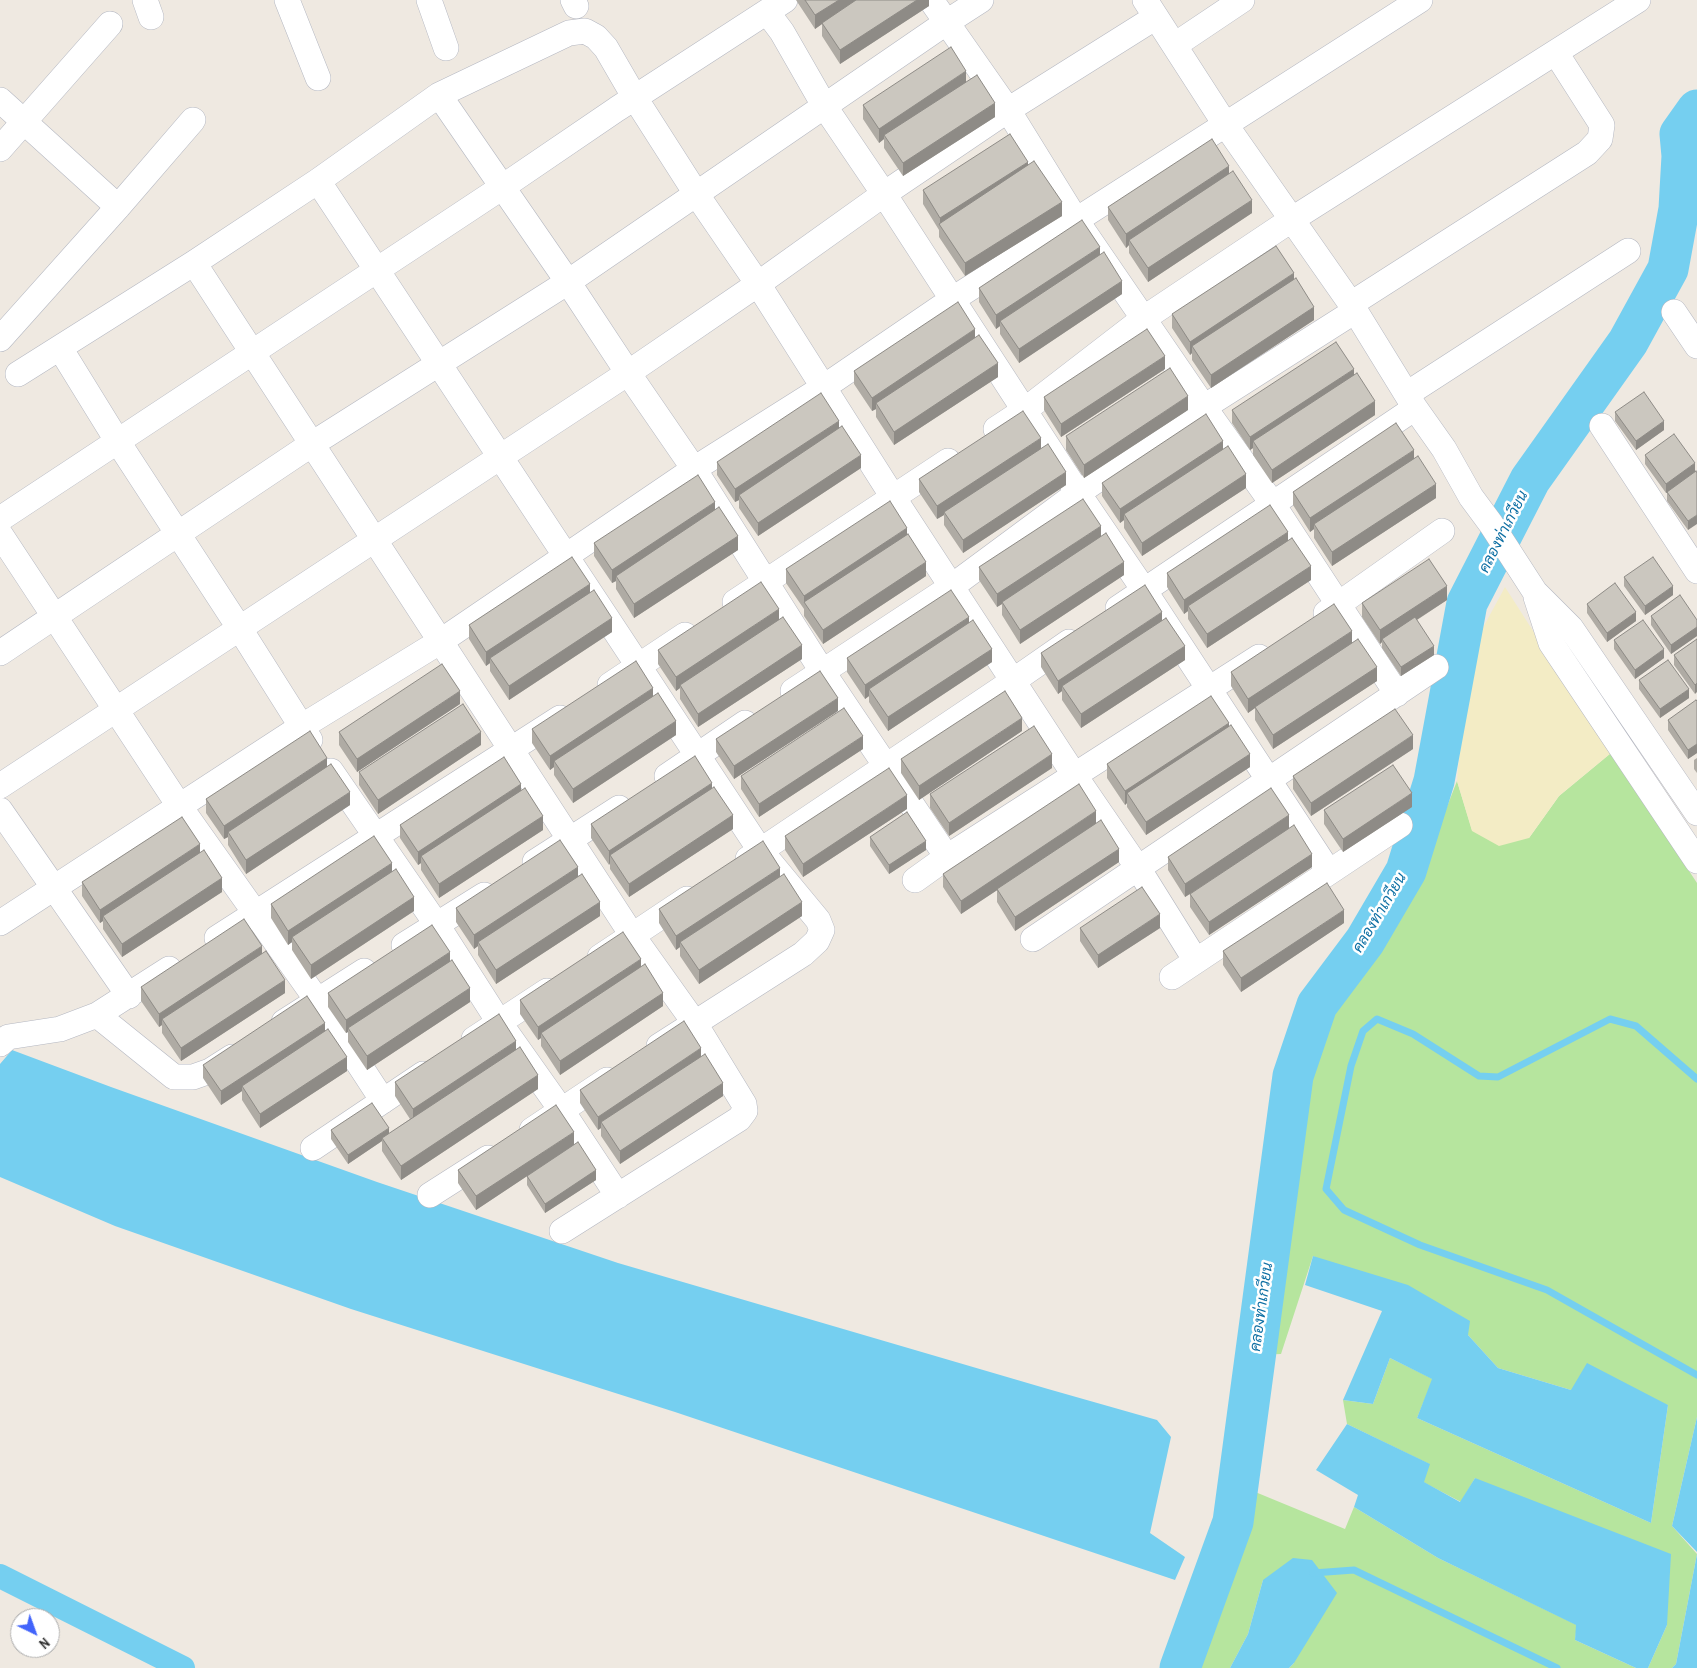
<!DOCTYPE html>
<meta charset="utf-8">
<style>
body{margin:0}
#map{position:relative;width:1697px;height:1668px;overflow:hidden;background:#efe9e1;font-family:"Archivo Narrow",sans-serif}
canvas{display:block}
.north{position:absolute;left:10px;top:1608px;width:50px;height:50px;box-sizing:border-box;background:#fff;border:1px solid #ababab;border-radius:50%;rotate:138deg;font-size:14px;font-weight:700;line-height:20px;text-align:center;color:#2e2e2e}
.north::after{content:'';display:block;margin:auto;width:18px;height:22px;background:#4264fb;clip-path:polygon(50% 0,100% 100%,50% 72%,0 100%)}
</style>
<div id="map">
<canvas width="1697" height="1668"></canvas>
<div class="north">N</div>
</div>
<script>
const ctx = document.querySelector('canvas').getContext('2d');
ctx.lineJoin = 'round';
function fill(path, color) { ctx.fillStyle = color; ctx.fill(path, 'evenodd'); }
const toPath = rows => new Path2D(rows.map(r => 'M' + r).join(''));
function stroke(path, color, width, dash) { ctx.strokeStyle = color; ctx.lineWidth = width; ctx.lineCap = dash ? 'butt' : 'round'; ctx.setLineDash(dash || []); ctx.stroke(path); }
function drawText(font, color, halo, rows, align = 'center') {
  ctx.font = font + ' "Archivo Narrow",Sarabun,sans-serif'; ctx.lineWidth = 5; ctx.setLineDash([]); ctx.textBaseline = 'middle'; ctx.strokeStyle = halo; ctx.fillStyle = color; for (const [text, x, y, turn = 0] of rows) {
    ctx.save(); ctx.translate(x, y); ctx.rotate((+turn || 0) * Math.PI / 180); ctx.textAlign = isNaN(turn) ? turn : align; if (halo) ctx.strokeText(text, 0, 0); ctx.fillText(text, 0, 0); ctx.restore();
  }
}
fill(toPath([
 [1611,753,1697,883,1697,1417,1672,1526,1697,1554,1676,1664,1672,1668,1648,1668,1667,1625,1475,1478,1461,1502,1423,1482,1429,1464,1347,1424,1343,1400,1373,1404,1390,1358,1433,1379,1417,1418,1651,1523,1668,1405,1571,1390,1498,1368,1468,1335,1313,1256,1281,1354,1258,1355,1282,1223,1294,1208,1315,1043,1338,994,1415,889,1457,781,1472,830,1529,838,1559,796],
 [1248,1489,1345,1529,1354,1507,1438,1558,1577,1625,1575,1640,1636,1668,1289,1668,1294,1663,1263,1580,1248,1634,1230,1668,1201,1668,1225,1601]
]), '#b6e59e');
fill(toPath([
 [1505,587,1611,753,1559,796,1529,838,1499,846,1472,831,1457,781,1466,674,1479,635]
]), '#f3ecc5');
fill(toPath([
 [12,1050,111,1087,377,1182,618,1263,1048,1389,1157,1420,1171,1437,1150,1533,1185,1557,1175,1580,675,1412,351,1309,115,1226,0,1177,0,1064],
 [1313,1256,1408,1285,1470,1321,1468,1335,1498,1368,1571,1390,1587,1363,1668,1405,1651,1523,1417,1418,1432,1379,1390,1358,1373,1404,1343,1400,1382,1311,1305,1285],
 [1697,1417,1697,1552,1672,1526],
 [1347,1424,1430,1464,1424,1482,1460,1502,1475,1478,1671,1554,1667,1625,1648,1668,1636,1668,1575,1640,1576,1625,1438,1558,1354,1507,1358,1495,1316,1470],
 [1697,1554,1697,1668,1672,1668,1676,1664],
 [1293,1558,1312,1560,1337,1593,1294,1663,1289,1668,1230,1668,1248,1634,1263,1580]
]), '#75cff0');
stroke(toPath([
 [1697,1079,1636,1026,1610,1019,1498,1077,1479,1076,1413,1034,1377,1019,1363,1031,1351,1066,1326,1189,1344,1210,1420,1245,1547,1290,1697,1375],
 [1313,1573,1354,1570,1557,1668]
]), '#75cff0', 7);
stroke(toPath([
 [0,1576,183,1668]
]), '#75cff0', 24);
stroke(toPath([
 [1180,1668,1233,1522,1293,1076,1317,1005,1365,941,1406,871,1434,781,1467,603,1530,480,1628,342,1668,269,1679,209,1682,156,1680,134,1697,110]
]), '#75cff0', 41);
const minor = toPath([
 [145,0,151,17],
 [287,0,318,78],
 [429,0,446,48],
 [573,0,576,6],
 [931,0,1008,110,1076,220,1204,407,1272,503,1397,694],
 [1145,0,1225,124,1351,304,1415,408,1444,449,1471,497,1491,524,1535,592,1571,628,1697,813],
 [767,12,782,32,825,107,884,194,1078,493,1144,590,1329,872],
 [1175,45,1242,0],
 [439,95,568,282,628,373,694,469,822,671,947,857],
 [0,100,118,207],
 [0,149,110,24],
 [318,181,760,850,818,920,822,930,817,941,803,954,659,1046],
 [194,263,632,935,694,1022,744,1104,745,1111,739,1119,562,1231],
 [1351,304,1587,153,1600,139,1602,125,1556,53],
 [1674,312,1697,346],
 [0,339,118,207,193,120],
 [60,348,118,442,240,629,310,740],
 [18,374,194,263,318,181,439,95,569,33,585,31,596,37,606,48,635,98,697,195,758,284,893,497,1075,776,1138,868,1196,961],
 [1407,394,1628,251],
 [1602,426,1697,571],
 [996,429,1025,410,1143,319,1291,220,1638,0],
 [0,519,501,188,617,109,785,0],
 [0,534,180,807,317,1000,383,1101],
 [1536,597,1551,643,1697,861],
 [735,602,948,461],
 [1118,608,1415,408],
 [1326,613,1442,531],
 [0,653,312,444,568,282,947,22,981,0],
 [610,685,685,635],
 [793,691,951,587,1078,493,1204,407,1355,311],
 [331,771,437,925,499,1022,562,1111,618,1196],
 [667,776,745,723],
 [0,786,628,373,758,284,884,194,1008,110,1156,17],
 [0,810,129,996],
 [748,859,1013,681,1069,642],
 [535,862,619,808],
 [915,880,947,857,1259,657],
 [0,923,301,727,441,641,694,469,824,387,953,299,1420,0],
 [217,938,560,718],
 [1033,939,1436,667],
 [404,945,484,895],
 [600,957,687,899],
 [1172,977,1400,825],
 [97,1015,169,969],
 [284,1022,364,971],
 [474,1039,547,991],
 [0,1044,8,1037,60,1029,97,1015,174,1077,193,1077,210,1071,232,1057],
 [532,1130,607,1080],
 [313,1148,423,1074],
 [430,1195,488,1158]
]);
stroke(minor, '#b4b7c1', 26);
stroke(minor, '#fff', 25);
fill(toPath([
 [796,0,929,0,929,6,840,64,822,36,822,24,815,29],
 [966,82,995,117,903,176,884,148,884,139,879,143,863,119,863,105],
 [1028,165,1062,216,965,276,939,237,939,230,923,204,923,190],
 [1229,174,1252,213,1148,282,1129,253,1129,245,1126,248,1108,220,1108,207],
 [1100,255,1122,294,1019,363,1000,334,1000,326,996,329,979,302,979,288],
 [1294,280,1314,320,1211,388,1192,360,1192,353,1190,355,1172,328,1172,314],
 [975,337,998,377,894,445,876,417,876,409,872,411,854,384,854,371],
 [1165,369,1061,437,1044,410,1044,397],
 [1354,375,1375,415,1272,483,1253,455,1253,448,1250,450,1232,423,1232,410],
 [1188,410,1084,478,1066,450,1066,436],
 [1615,412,1664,430,1636,450,1615,421],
 [839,429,861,468,758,536,739,508,739,500,735,502,717,475,717,462],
 [1041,448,1066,485,963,553,944,525,944,515,937,519,919,492,919,479],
 [1223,449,1246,488,1142,556,1124,528,1124,520,1120,523,1102,496,1102,483],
 [1645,455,1695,472,1688,530,1667,501,1667,493,1666,493,1645,464],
 [1414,458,1436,498,1332,566,1314,538,1314,529,1310,532,1293,505,1293,492],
 [715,510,738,550,634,618,616,589,616,581,612,583,594,556,594,543],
 [907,534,926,576,823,644,804,616,804,609,786,583,786,569],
 [1101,537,1124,575,1020,644,1002,615,1002,604,997,607,979,580,979,567],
 [1288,540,1311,580,1207,648,1188,619,1188,611,1184,614,1167,587,1167,573],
 [1624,577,1673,595,1645,615,1624,586],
 [590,592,612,632,509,700,490,671,490,663,486,666,469,639,469,625],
 [1447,600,1417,620,1434,655,1401,676,1382,648,1382,642,1380,644,1362,617,1362,603],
 [1587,604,1636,621,1607,642,1587,613],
 [1651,616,1697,620,1697,636,1671,654,1651,625],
 [779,620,802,659,698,727,680,699,680,688,676,691,658,664,658,650],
 [1162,620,1185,660,1081,728,1062,700,1062,691,1058,694,1041,667,1041,653],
 [969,623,992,662,888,731,869,702,869,696,865,699,847,672,847,658],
 [1697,639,1695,694,1674,665,1674,655],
 [1614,640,1664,658,1635,679,1614,649],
 [1352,643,1377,681,1273,749,1255,720,1255,708,1248,713,1231,686,1231,672],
 [1639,680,1689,698,1660,718,1639,689],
 [653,696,676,735,573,803,554,775,554,767,550,770,532,743,532,729],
 [1697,701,1697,753,1688,759,1668,730,1668,720],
 [460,704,357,772,339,745,339,732],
 [838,711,734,779,716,752,716,739],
 [1229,727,1250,767,1146,835,1127,807,1127,803,1125,805,1107,778,1107,764],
 [1022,731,919,800,901,773,901,759],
 [481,745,378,814,359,785,359,772],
 [863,749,759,817,741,789,741,776],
 [1413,749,1311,816,1293,789,1293,776],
 [1697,758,1697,773,1694,769,1694,760],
 [1052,768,949,836,930,808,930,794],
 [712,789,733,829,629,897,610,869,610,863,609,865,591,838,591,824],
 [521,790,543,830,439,898,421,870,421,863,418,865,400,838,400,825],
 [206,799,350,805,246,874,228,845,228,837,224,839,206,813],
 [1412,807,1343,852,1324,824,1324,810],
 [907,809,803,877,785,850,785,836],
 [1096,823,1119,862,1015,931,997,902,997,890,961,914,943,887,943,874],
 [1289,829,1312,867,1209,935,1190,907,1190,894,1185,897,1168,870,1168,857],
 [870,837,926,850,889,874,870,846],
 [200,852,222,892,122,957,103,929,103,921,100,923,82,896,82,882],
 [392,871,414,911,311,979,292,950,292,942,288,945,271,918,271,904],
 [578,876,600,916,496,984,478,955,478,946,474,949,456,922,456,908],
 [780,876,802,916,699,984,680,956,680,947,676,950,659,923,659,909],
 [1344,923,1241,992,1223,965,1223,951],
 [1080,928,1160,928,1098,968,1080,941],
 [262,954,285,993,181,1061,162,1033,162,1025,159,1027,141,1001,141,987],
 [450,961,470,1002,367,1070,348,1042,348,1032,346,1033,328,1007,328,993],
 [641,967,663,1006,560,1075,541,1046,541,1038,538,1040,520,1014,520,1000],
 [325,1031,347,1071,260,1128,242,1100,242,1091,221,1105,203,1078,203,1065],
 [516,1050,538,1089,401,1180,382,1151,382,1141,348,1164,331,1139,331,1130,389,1134,410,1119,395,1096,395,1082],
 [701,1057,723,1096,620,1164,601,1136,601,1128,598,1130,580,1103,580,1090],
 [574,1145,596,1180,545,1213,527,1185,527,1176,476,1210,458,1183,458,1170]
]), '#afaba4');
fill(toPath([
 [839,0,860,0,822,23,822,24,815,29,815,15],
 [917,0,929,0,929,6,840,64,840,50],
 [966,71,966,85,884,135,884,139,879,143,879,129],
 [995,103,995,117,903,176,903,163],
 [1028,162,1028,175,940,225,940,218],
 [1229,166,1229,179,1129,240,1129,245,1126,248,1126,234],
 [1252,200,1252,213,1148,282,1148,268],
 [1062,202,1062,216,965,276,965,263],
 [1100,247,1100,260,1000,321,1000,326,996,329,996,315],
 [1294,273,1294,287,1192,346,1192,353,1190,355,1190,342],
 [1122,281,1122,294,1019,363,1019,349],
 [1314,307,1314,320,1211,388,1211,375],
 [975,329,975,343,876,403,876,409,872,411,872,398],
 [1165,356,1165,369,1061,437,1061,424],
 [998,363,998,377,894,445,894,432],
 [1354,369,1354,382,1253,441,1253,448,1250,450,1250,437],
 [1188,396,1188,410,1084,478,1084,465],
 [1375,401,1375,415,1272,483,1272,470],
 [839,421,839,434,739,495,739,500,735,502,735,489],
 [1664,421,1664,430,1636,450,1636,441],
 [1041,438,1041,451,944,512,944,515,937,519,937,506],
 [1223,441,1223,455,1124,514,1124,520,1120,523,1120,509],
 [1414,450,1414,464,1314,524,1314,529,1310,532,1310,518],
 [861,455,861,468,758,536,758,523],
 [1695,463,1695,473,1666,493,1666,484],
 [1066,472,1066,485,963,553,963,540],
 [1246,474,1246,488,1142,556,1142,543],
 [1436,484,1436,498,1332,566,1332,552],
 [715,502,715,515,616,576,616,581,612,583,612,570],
 [1697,515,1697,524,1688,530,1688,521],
 [1101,526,1101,539,1002,602,1002,604,997,607,997,594],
 [907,528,907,541,804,602,804,609,804,596],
 [1288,532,1288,546,1188,606,1188,611,1184,614,1184,600],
 [738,536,738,550,634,618,634,604],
 [926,562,926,576,823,644,823,630],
 [1124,562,1124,575,1020,644,1020,630],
 [1311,566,1311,580,1207,648,1207,634],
 [590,584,590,598,490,658,490,663,486,666,486,652],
 [1447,586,1447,600,1384,641,1382,639,1382,642,1380,644,1380,630],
 [1673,586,1673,595,1645,615,1645,606],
 [779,609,779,623,680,685,680,688,676,691,676,677],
 [1162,612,1162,626,1062,686,1062,691,1058,694,1058,681],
 [1636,612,1636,621,1607,642,1607,633],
 [969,617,969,631,869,689,869,696,865,699,865,685],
 [612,618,612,632,509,700,509,686],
 [1697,627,1697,636,1671,654,1671,645],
 [1352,631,1352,645,1255,707,1255,708,1248,713,1248,699],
 [802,645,802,659,698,727,698,714],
 [1185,646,1185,660,1081,728,1081,714],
 [1434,646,1434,655,1401,676,1401,667],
 [992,649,992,662,888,731,888,717],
 [1664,649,1664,658,1635,679,1635,670],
 [1377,667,1377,681,1273,749,1273,735],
 [1697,683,1697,692,1695,694,1695,685],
 [653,688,653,702,554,761,554,767,550,770,550,756],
 [1689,689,1689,698,1660,718,1660,709],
 [460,691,460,704,357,772,357,759],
 [838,698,838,711,734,779,734,766],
 [1022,718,1022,731,919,800,919,786],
 [676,721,676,735,573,803,573,789],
 [1229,723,1229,736,1127,793,1127,803,1125,805,1125,791],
 [481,732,481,745,378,814,378,800],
 [1413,735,1413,749,1311,816,1311,803],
 [863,736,863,749,759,817,759,804],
 [1697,744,1697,753,1688,759,1688,750],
 [1052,754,1052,768,949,836,949,823],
 [1250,754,1250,767,1146,835,1146,822],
 [327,758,327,771,228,832,228,837,224,839,224,826],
 [712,783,712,797,610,855,610,863,609,865,609,851],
 [521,784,521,797,421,856,421,863,418,865,418,852],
 [350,792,350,805,246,874,246,860],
 [1412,793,1412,807,1343,852,1343,839],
 [907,795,907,809,803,877,803,864],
 [1096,811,1096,825,961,914,961,901],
 [733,815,733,829,629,897,629,884],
 [1289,815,1289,829,1185,897,1185,884],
 [543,816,543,830,439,898,439,884],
 [926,841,926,850,889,874,889,865],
 [200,844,200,857,103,916,103,921,100,923,100,910],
 [1119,849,1119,862,1015,931,1015,917],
 [1312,854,1312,867,1209,935,1209,922],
 [392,863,392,876,292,937,292,942,288,945,288,931],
 [578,867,578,880,478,942,478,946,474,949,474,935],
 [780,868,780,882,680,942,680,947,676,950,676,936],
 [222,878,222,892,122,957,122,944],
 [414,897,414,911,311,979,311,965],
 [600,902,600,916,496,984,496,970],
 [802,902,802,916,699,984,699,970],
 [1344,910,1344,923,1241,992,1241,978],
 [1160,914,1160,928,1098,968,1098,955],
 [262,946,262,959,162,1019,162,1025,159,1027,159,1014],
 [450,952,450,965,348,1028,348,1032,346,1033,346,1020],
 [641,959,641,972,541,1033,541,1038,538,1040,538,1027],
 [285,980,285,993,181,1061,181,1048],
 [470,988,470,1002,367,1070,367,1056],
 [663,993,663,1006,560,1075,560,1061],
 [325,1023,325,1037,242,1086,242,1091,221,1105,221,1091],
 [516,1041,516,1055,413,1123,413,1109],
 [701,1048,701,1062,601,1122,601,1128,598,1130,598,1117],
 [347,1057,347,1071,260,1128,260,1114],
 [538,1075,538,1089,401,1180,401,1166],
 [723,1083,723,1096,620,1164,620,1151],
 [389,1128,389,1137,382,1138,382,1141,348,1164,348,1155],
 [574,1132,574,1145,476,1210,476,1196],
 [596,1170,596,1180,545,1213,545,1204]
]), '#8e8b86');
const building = toPath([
 [805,0,839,0,815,15,805,0],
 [856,0,917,0,840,50,822,23,856,0],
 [951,47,966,71,879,129,863,105,951,47],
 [977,75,995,103,903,163,884,135,977,75],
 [1010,134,1028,162,940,218,923,190,1010,134],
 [1212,139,1229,166,1126,234,1108,207,1212,139],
 [1034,161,1062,202,965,263,939,224,1034,161],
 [1233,171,1252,200,1148,268,1129,240,1233,171],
 [1082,220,1100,247,996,315,979,288,1082,220],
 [1276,246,1294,273,1190,342,1172,314,1276,246],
 [1104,252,1122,281,1019,349,1000,321,1104,252],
 [1296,278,1314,307,1211,375,1192,346,1296,278],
 [958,302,975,329,872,398,854,371,958,302],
 [1147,329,1165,356,1061,424,1044,397,1147,329],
 [979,335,998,363,894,432,876,403,979,335],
 [1336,342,1354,369,1250,437,1232,410,1336,342],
 [1170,368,1188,396,1084,465,1066,436,1170,368],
 [1357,373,1375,401,1272,470,1253,441,1357,373],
 [1644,392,1664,421,1636,441,1615,412,1644,392],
 [821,393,839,421,735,489,717,462,821,393],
 [1023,411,1041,438,937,506,919,479,1023,411],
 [1206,414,1223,441,1120,509,1102,483,1206,414],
 [1396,423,1414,450,1310,518,1293,492,1396,423],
 [842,426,861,455,758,523,739,495,842,426],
 [1674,434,1695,463,1666,484,1645,455,1674,434],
 [1048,444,1066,472,963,540,944,512,1048,444],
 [1228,446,1246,474,1142,543,1124,514,1228,446],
 [1418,456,1436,484,1332,552,1314,524,1418,456],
 [1696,471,1697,473,1697,515,1688,521,1667,492,1696,471],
 [698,475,715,502,612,570,594,543,698,475],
 [1083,499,1101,526,997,594,979,567,1083,499],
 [890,501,907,528,804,596,786,569,890,501],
 [1270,505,1288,532,1184,600,1167,573,1270,505],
 [719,507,738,536,634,604,616,576,719,507],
 [1106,533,1124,562,1020,630,1002,602,1106,533],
 [908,534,926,562,823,630,804,602,908,534],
 [1292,538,1311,566,1207,634,1188,606,1292,538],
 [572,557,590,584,486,652,469,625,572,557],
 [1653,557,1673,586,1645,606,1624,577,1653,557],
 [1429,559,1447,586,1380,630,1362,603,1429,559],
 [761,582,779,609,676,677,658,650,761,582],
 [1615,583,1636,612,1607,633,1587,604,1615,583],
 [1145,585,1162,612,1058,681,1041,653,1145,585],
 [594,590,612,618,509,686,490,658,594,590],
 [951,590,969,617,865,685,847,658,951,590],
 [1680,595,1697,620,1697,627,1671,645,1651,616,1680,595],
 [1334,604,1352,631,1248,699,1231,672,1334,604],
 [783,617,802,645,698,714,680,685,783,617],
 [1415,617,1434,646,1401,667,1382,639,1415,617],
 [1166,618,1185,646,1081,714,1062,686,1166,618],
 [973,620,992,649,888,717,869,689,973,620],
 [1643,620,1664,649,1635,670,1614,640,1643,620],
 [1358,639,1377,667,1273,735,1255,707,1358,639],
 [1697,639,1697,683,1695,685,1674,655,1697,639],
 [1668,660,1689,689,1660,709,1639,680,1668,660],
 [636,661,653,688,550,756,532,729,636,661],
 [442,664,460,691,357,759,339,732,442,664],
 [820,671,838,698,734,766,716,739,820,671],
 [1005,691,1022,718,919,786,901,759,1005,691],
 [658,693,676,721,573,789,554,761,658,693],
 [1211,696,1229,723,1125,791,1107,764,1211,696],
 [1696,700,1697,701,1697,744,1688,750,1668,720,1696,700],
 [463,704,481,732,378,800,359,772,463,704],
 [844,708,863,736,759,804,741,776,844,708],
 [1395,709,1413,735,1311,803,1293,776,1395,709],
 [1231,725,1250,754,1146,822,1127,793,1231,725],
 [1034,726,1052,754,949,823,930,794,1034,726],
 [310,731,327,758,224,826,206,799,310,731],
 [695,756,712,783,609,851,591,824,695,756],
 [504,757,521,784,418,852,400,825,504,757],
 [331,764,350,792,246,860,228,832,331,764],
 [1393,765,1412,793,1343,839,1324,810,1393,765],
 [889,768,907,795,803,864,785,836,889,768],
 [1079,784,1096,811,961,901,943,874,1079,784],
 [714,787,733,815,629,884,610,855,714,787],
 [525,788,543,816,439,884,421,856,525,788],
 [1271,788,1289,815,1185,884,1168,857,1271,788],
 [907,812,926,841,889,865,870,837,907,812],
 [182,817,200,844,100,910,82,882,182,817],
 [1101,820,1119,849,1015,917,997,889,1101,820],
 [1294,825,1312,854,1209,922,1190,894,1294,825],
 [374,836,392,863,288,931,271,904,374,836],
 [560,840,578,867,474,935,456,908,560,840],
 [763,841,780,868,676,936,659,909,763,841],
 [204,850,222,878,122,944,103,916,204,850],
 [396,869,414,897,311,965,292,937,396,869],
 [582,874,600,902,496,970,478,942,582,874],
 [784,874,802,902,699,970,680,942,784,874],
 [1327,883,1344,910,1241,978,1223,951,1327,883],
 [1142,887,1160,914,1098,955,1080,928,1142,887],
 [244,919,262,946,159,1014,141,987,244,919],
 [432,925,450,952,346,1020,328,993,432,925],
 [623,932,641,959,538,1027,520,1000,623,932],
 [266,951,285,980,181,1048,162,1019,266,951],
 [452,960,470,988,367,1056,348,1028,452,960],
 [645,964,663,993,560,1061,541,1033,645,964],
 [307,996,325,1023,221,1091,203,1065,307,996],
 [499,1014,516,1041,413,1109,395,1082,499,1014],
 [684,1021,701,1048,598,1117,580,1090,684,1021],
 [328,1029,347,1057,260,1114,242,1086,328,1029],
 [520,1047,538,1075,401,1166,382,1138,520,1047],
 [705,1054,723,1083,620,1151,601,1122,705,1054],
 [372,1103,389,1128,348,1155,331,1130,372,1103],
 [556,1105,574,1132,476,1196,458,1170,556,1105],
 [578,1142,596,1170,545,1204,527,1176,578,1142]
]);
fill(building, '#cbc7bf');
stroke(building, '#8e8b86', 1);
drawText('italic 15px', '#0d6fa3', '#fff', [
 ["คลองท่าเกวียน",1504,532,-63],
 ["คลองท่าเกวียน",1380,913,-59],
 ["คลองท่าเกวียน",1262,1307,-82]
]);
</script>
